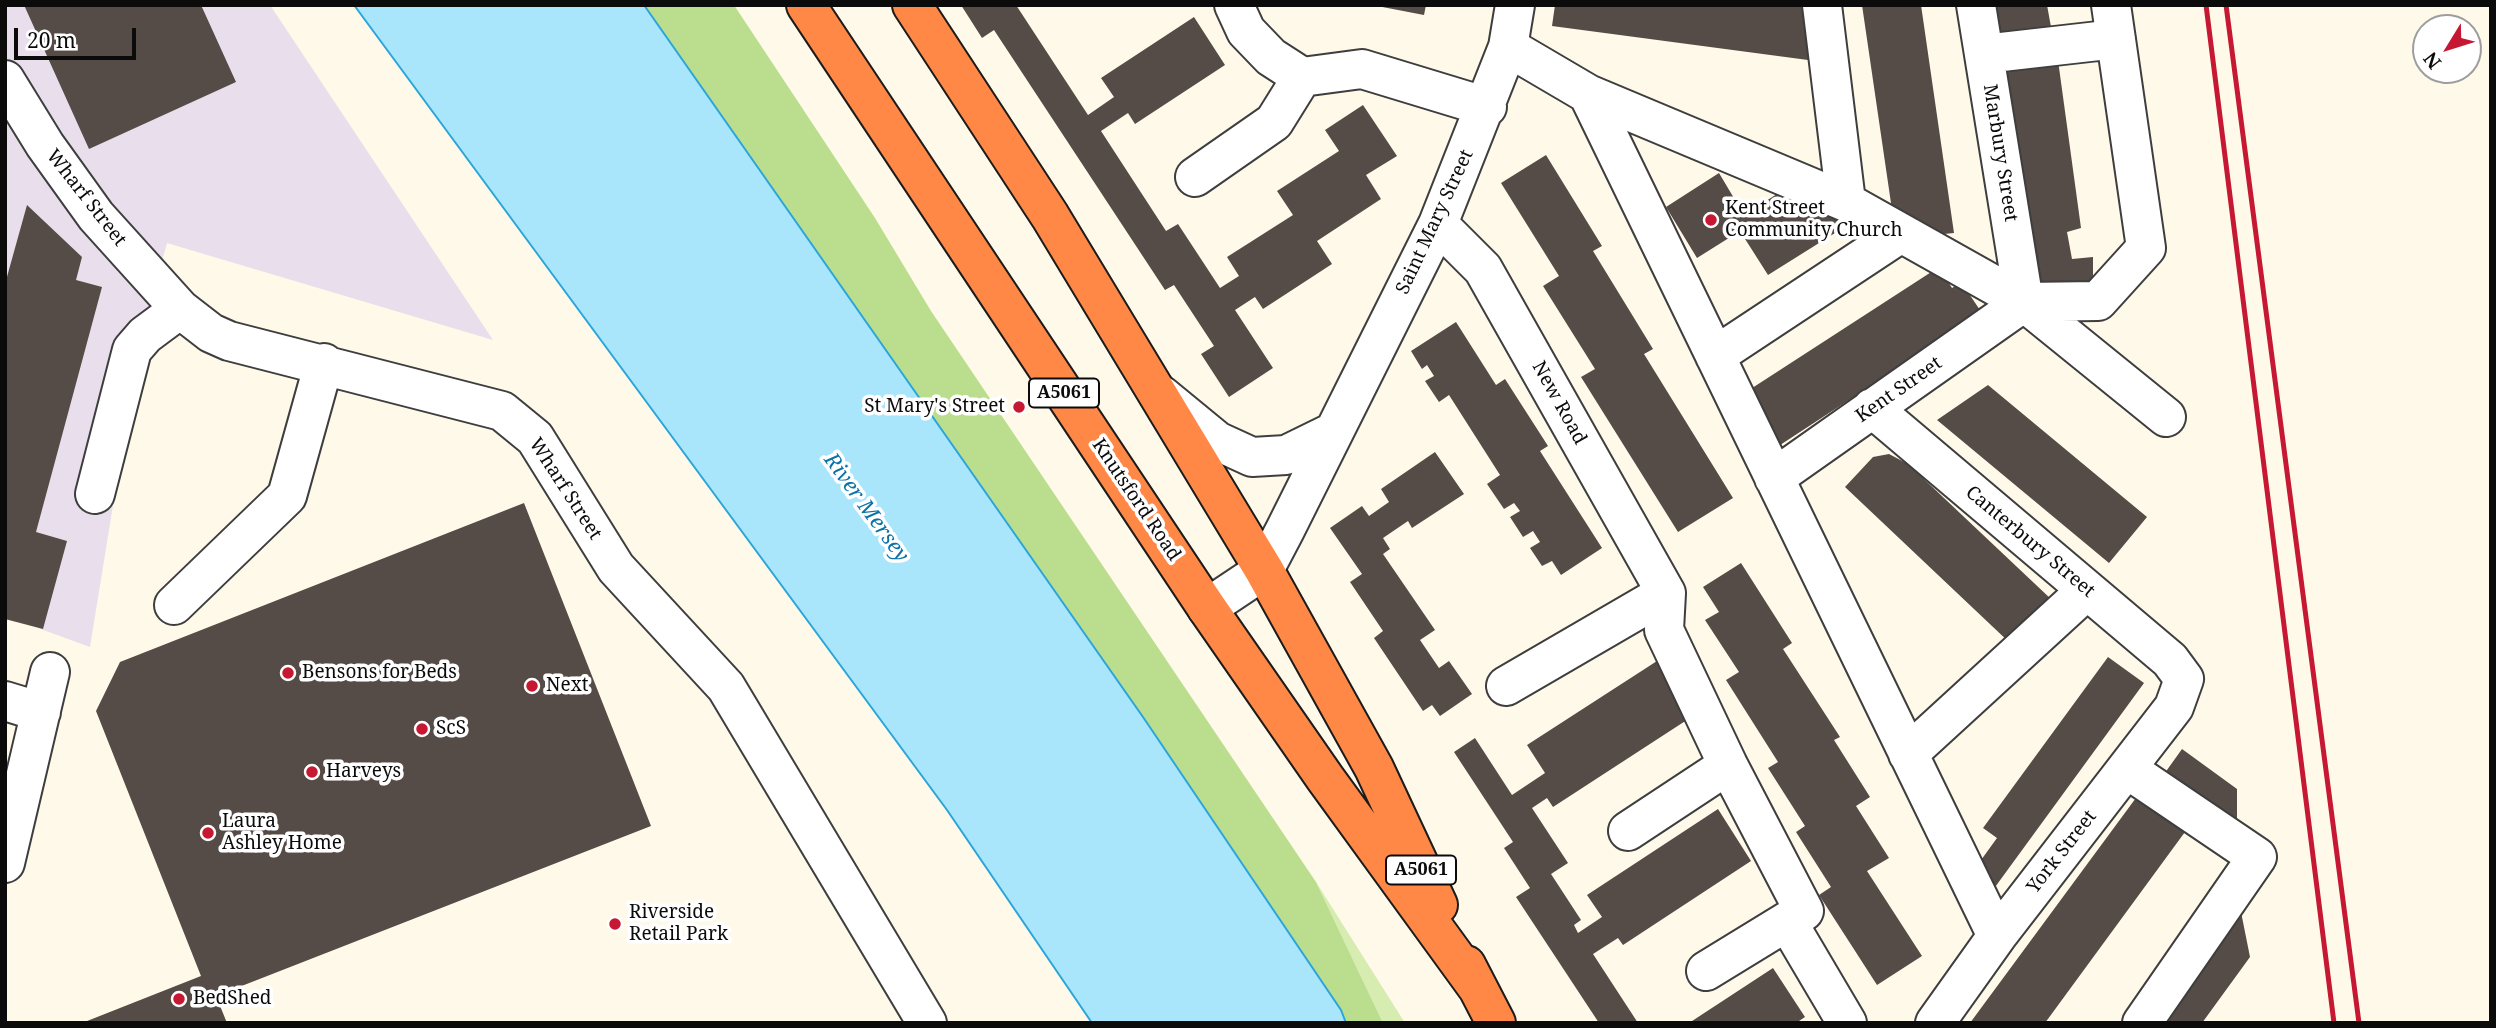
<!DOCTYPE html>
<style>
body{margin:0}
#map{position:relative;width:2496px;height:1028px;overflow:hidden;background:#fff9e9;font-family:"Noto Serif",serif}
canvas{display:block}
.frame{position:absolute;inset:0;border:7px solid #0b0b0b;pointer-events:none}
.north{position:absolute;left:2412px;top:14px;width:70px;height:70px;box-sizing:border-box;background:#fff;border:2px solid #9d9d9d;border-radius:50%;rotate:232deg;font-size:19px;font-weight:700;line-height:28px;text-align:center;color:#0b0b0b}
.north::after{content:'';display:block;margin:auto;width:24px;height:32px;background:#c61833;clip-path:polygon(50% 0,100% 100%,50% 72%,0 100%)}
.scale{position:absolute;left:14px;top:28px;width:122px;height:32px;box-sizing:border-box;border:4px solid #0b0b0b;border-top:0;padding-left:9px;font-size:21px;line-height:24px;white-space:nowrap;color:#0b0b0b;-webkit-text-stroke:5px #fff;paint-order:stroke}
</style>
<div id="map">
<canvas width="2496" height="1028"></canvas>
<div class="frame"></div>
<div class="north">N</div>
<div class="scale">20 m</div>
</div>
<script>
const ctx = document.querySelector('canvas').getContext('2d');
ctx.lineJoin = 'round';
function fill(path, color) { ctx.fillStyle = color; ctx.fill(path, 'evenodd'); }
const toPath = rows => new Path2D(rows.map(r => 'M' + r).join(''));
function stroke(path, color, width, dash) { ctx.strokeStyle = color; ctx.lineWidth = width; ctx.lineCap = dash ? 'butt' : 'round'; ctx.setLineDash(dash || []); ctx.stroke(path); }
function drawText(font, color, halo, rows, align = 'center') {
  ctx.font = font + ' "Noto Serif",serif'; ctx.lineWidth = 7; ctx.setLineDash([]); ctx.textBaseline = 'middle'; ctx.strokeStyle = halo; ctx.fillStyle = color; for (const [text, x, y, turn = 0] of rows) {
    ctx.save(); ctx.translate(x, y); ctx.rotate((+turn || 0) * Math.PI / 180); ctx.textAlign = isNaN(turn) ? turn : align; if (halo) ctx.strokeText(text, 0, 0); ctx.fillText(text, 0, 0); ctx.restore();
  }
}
fill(toPath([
 [5,5,270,5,493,340,167,243,139,345,90,647,5,616,5,78,12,73,5,58]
]), '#e9deeb');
fill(toPath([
 [1316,882,1405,1023,1383,1023]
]), '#d6ecb0');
fill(toPath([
 [644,5,734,5,875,218,931,311,1316,882,1383,1023,1346,1023,1341,1010,1143,717]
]), '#bbde8e');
const water = toPath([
 [354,5,644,5,1143,717,1341,1010,1346,1023,1092,1023,947,810,354,5]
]);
fill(water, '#a9e5fb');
stroke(water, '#2aa5d9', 2);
fill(toPath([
 [24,5,201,5,236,82,89,149],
 [961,5,1016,5,1088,115,1114,97,1101,78,1194,17,1225,65,1135,124,1128,113,1101,131,1166,231,1178,224,1220,288,1239,276,1227,257,1293,215,1277,191,1339,151,1325,130,1363,105,1397,156,1366,175,1381,199,1317,241,1332,264,1263,309,1255,297,1235,310,1273,368,1229,397,1201,354,1214,346,1174,285,1165,290,994,30,982,38],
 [1372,5,1426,5,1424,15],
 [1555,5,1815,5,1808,60,1552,26],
 [1862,5,1921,5,1954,233,1944,234,1892,210],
 [1996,5,2047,5,2053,38,2002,46],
 [2057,53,2081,228,2067,232,2072,259,2093,257,2093,285,2037,284,2004,62],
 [1546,155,1602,246,1593,251,1653,349,1644,354,1733,498,1678,532,1581,377,1595,369,1543,286,1559,276,1501,183],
 [1719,173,1744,215,1788,187,1826,201,1843,228,1768,275,1740,231,1697,258,1666,207],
 [27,205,82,257,76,280,102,287,36,532,67,541,43,629,5,619,5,284],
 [1939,267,1952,288,1961,282,1982,313,1774,449,1746,392],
 [1456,322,1496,385,1505,379,1548,446,1540,451,1602,548,1561,575,1552,561,1542,566,1530,548,1540,542,1533,531,1523,537,1510,517,1520,511,1514,503,1504,509,1487,484,1500,475,1449,395,1439,402,1425,381,1434,376,1427,365,1422,369,1411,351],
 [1988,385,2147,517,2109,563,1937,420],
 [1435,452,1464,494,1412,528,1408,521,1383,538,1390,549,1383,554,1435,630,1420,640,1439,668,1449,661,1472,694,1440,716,1432,705,1423,711,1374,638,1383,631,1350,582,1362,574,1330,528,1362,506,1369,516,1389,502,1381,489],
 [1889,454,1908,464,2052,600,2011,644,1845,487,1873,457],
 [524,503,651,826,216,996,227,1023,82,1023,201,976,96,711,120,662],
 [1741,563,1792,643,1783,649,1840,737,1834,740,1870,797,1856,806,1889,858,1867,871,1922,956,1877,985,1819,895,1831,887,1796,832,1805,826,1768,768,1778,762,1726,680,1739,672,1705,620,1719,612,1703,587],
 [2108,657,2144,683,1990,894,1976,867,1997,838,1983,828],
 [1657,661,1693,716,1553,807,1547,798,1532,808,1568,863,1551,874,1581,920,1574,925,1578,933,1602,917,1587,895,1718,809,1751,861,1623,945,1618,938,1593,954,1638,1023,1599,1023,1516,897,1530,888,1504,848,1513,842,1454,752,1475,738,1512,795,1545,773,1527,745],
 [2182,749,2237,789,2237,842,2157,784],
 [2144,787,2193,821,2045,1023,1970,1023],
 [2239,902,2250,957,2202,1023,2151,1023],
 [1773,968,1805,1017,1796,1023,1689,1023]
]), '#554b47');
const minor = toPath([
 [1234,5,1246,31,1271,57,1302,77,1362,69,1487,107],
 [1822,5,1846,202],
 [1976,5,2024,302],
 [1508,47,1588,94,1846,202,2024,302,2166,417],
 [1984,54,2116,39],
 [5,80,45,145,96,216,180,309,211,333,229,341,502,411,535,438,616,568,726,687,927,1023],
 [1588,94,1997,936],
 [1195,177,1274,122,1302,77],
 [1438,224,1483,269,1666,593,1664,630,1728,765,1804,911,1706,971],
 [2024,302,2098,301,2146,248,2111,5],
 [1715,356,1901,233],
 [1161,395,1217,441,1252,457,1286,455,1333,432],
 [1872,408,2170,660,2184,679,2174,707,1997,936,1935,1023],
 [1774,478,2024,302],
 [95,494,132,350,145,335,180,309],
 [174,605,287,496,324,363],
 [1207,608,1264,570,1285,530,1438,224,1508,47,1515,5],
 [1506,686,1666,593],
 [5,701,41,712],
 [1908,754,2087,590],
 [2127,769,2257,857,2142,1023],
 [1628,831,1728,765],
 [5,863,50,672],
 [1788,923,1847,1023]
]);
const highway = toPath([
 [806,5,1207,608,1325,778,1477,987],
 [912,5,1050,216,1264,570,1374,768,1438,905],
 [1466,965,1496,1023]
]);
stroke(minor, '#3e3e3e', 42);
stroke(highway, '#1c1c1c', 42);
stroke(minor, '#fff', 38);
stroke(highway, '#ff8847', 38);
stroke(toPath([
 [2206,5,2334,1023],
 [2226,5,2359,1023]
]), '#c61833', 5);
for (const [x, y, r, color] of [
 [1711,220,7,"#c61833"],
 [1019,407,7,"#c61833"],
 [288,673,7,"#c61833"],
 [532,686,7,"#c61833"],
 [422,729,7,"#c61833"],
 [312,772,7,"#c61833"],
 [208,833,7,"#c61833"],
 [615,924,7,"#c61833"],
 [179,999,7,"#c61833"]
]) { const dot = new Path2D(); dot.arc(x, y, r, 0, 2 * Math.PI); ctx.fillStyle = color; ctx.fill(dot); stroke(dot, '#fff', 2.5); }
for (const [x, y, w] of [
 [1064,393,70],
 [1421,870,70]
]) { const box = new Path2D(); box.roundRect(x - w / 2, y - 14.5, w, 29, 5); ctx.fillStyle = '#fff'; ctx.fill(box); stroke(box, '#0b0b0b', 2); }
drawText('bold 18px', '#0b0b0b', null, [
 ["A5061",1064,393],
 ["A5061",1421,870]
]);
drawText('19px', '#0b0b0b', '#fff', [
 ["Marbury Street",2000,153,81],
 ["Wharf Street",86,198,52],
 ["Saint Mary Street",1435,222,-65],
 ["Kent Street",1899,390,-35],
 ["New Road",1559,403,61],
 ["Wharf Street",565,489,57],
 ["Knutsford Road",1136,500,56],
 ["Canterbury Street",2030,542,40],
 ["York Street",2062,852,-52]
]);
drawText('19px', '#0b0b0b', '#fff', [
 ["Kent Street",1725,209],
 ["Community Church",1725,231],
 ["St Mary's Street",1005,407,"right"],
 ["Bensons for Beds",302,673],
 ["Next",546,686],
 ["ScS",436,729],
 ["Harveys",326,772],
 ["Laura",222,822],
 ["Ashley Home",222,844],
 ["Riverside",629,913],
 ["Retail Park",629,935],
 ["BedShed",193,999]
], 'left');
drawText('italic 21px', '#0b73a6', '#fff', [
 ["River Mersey",866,508,54]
]);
</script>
